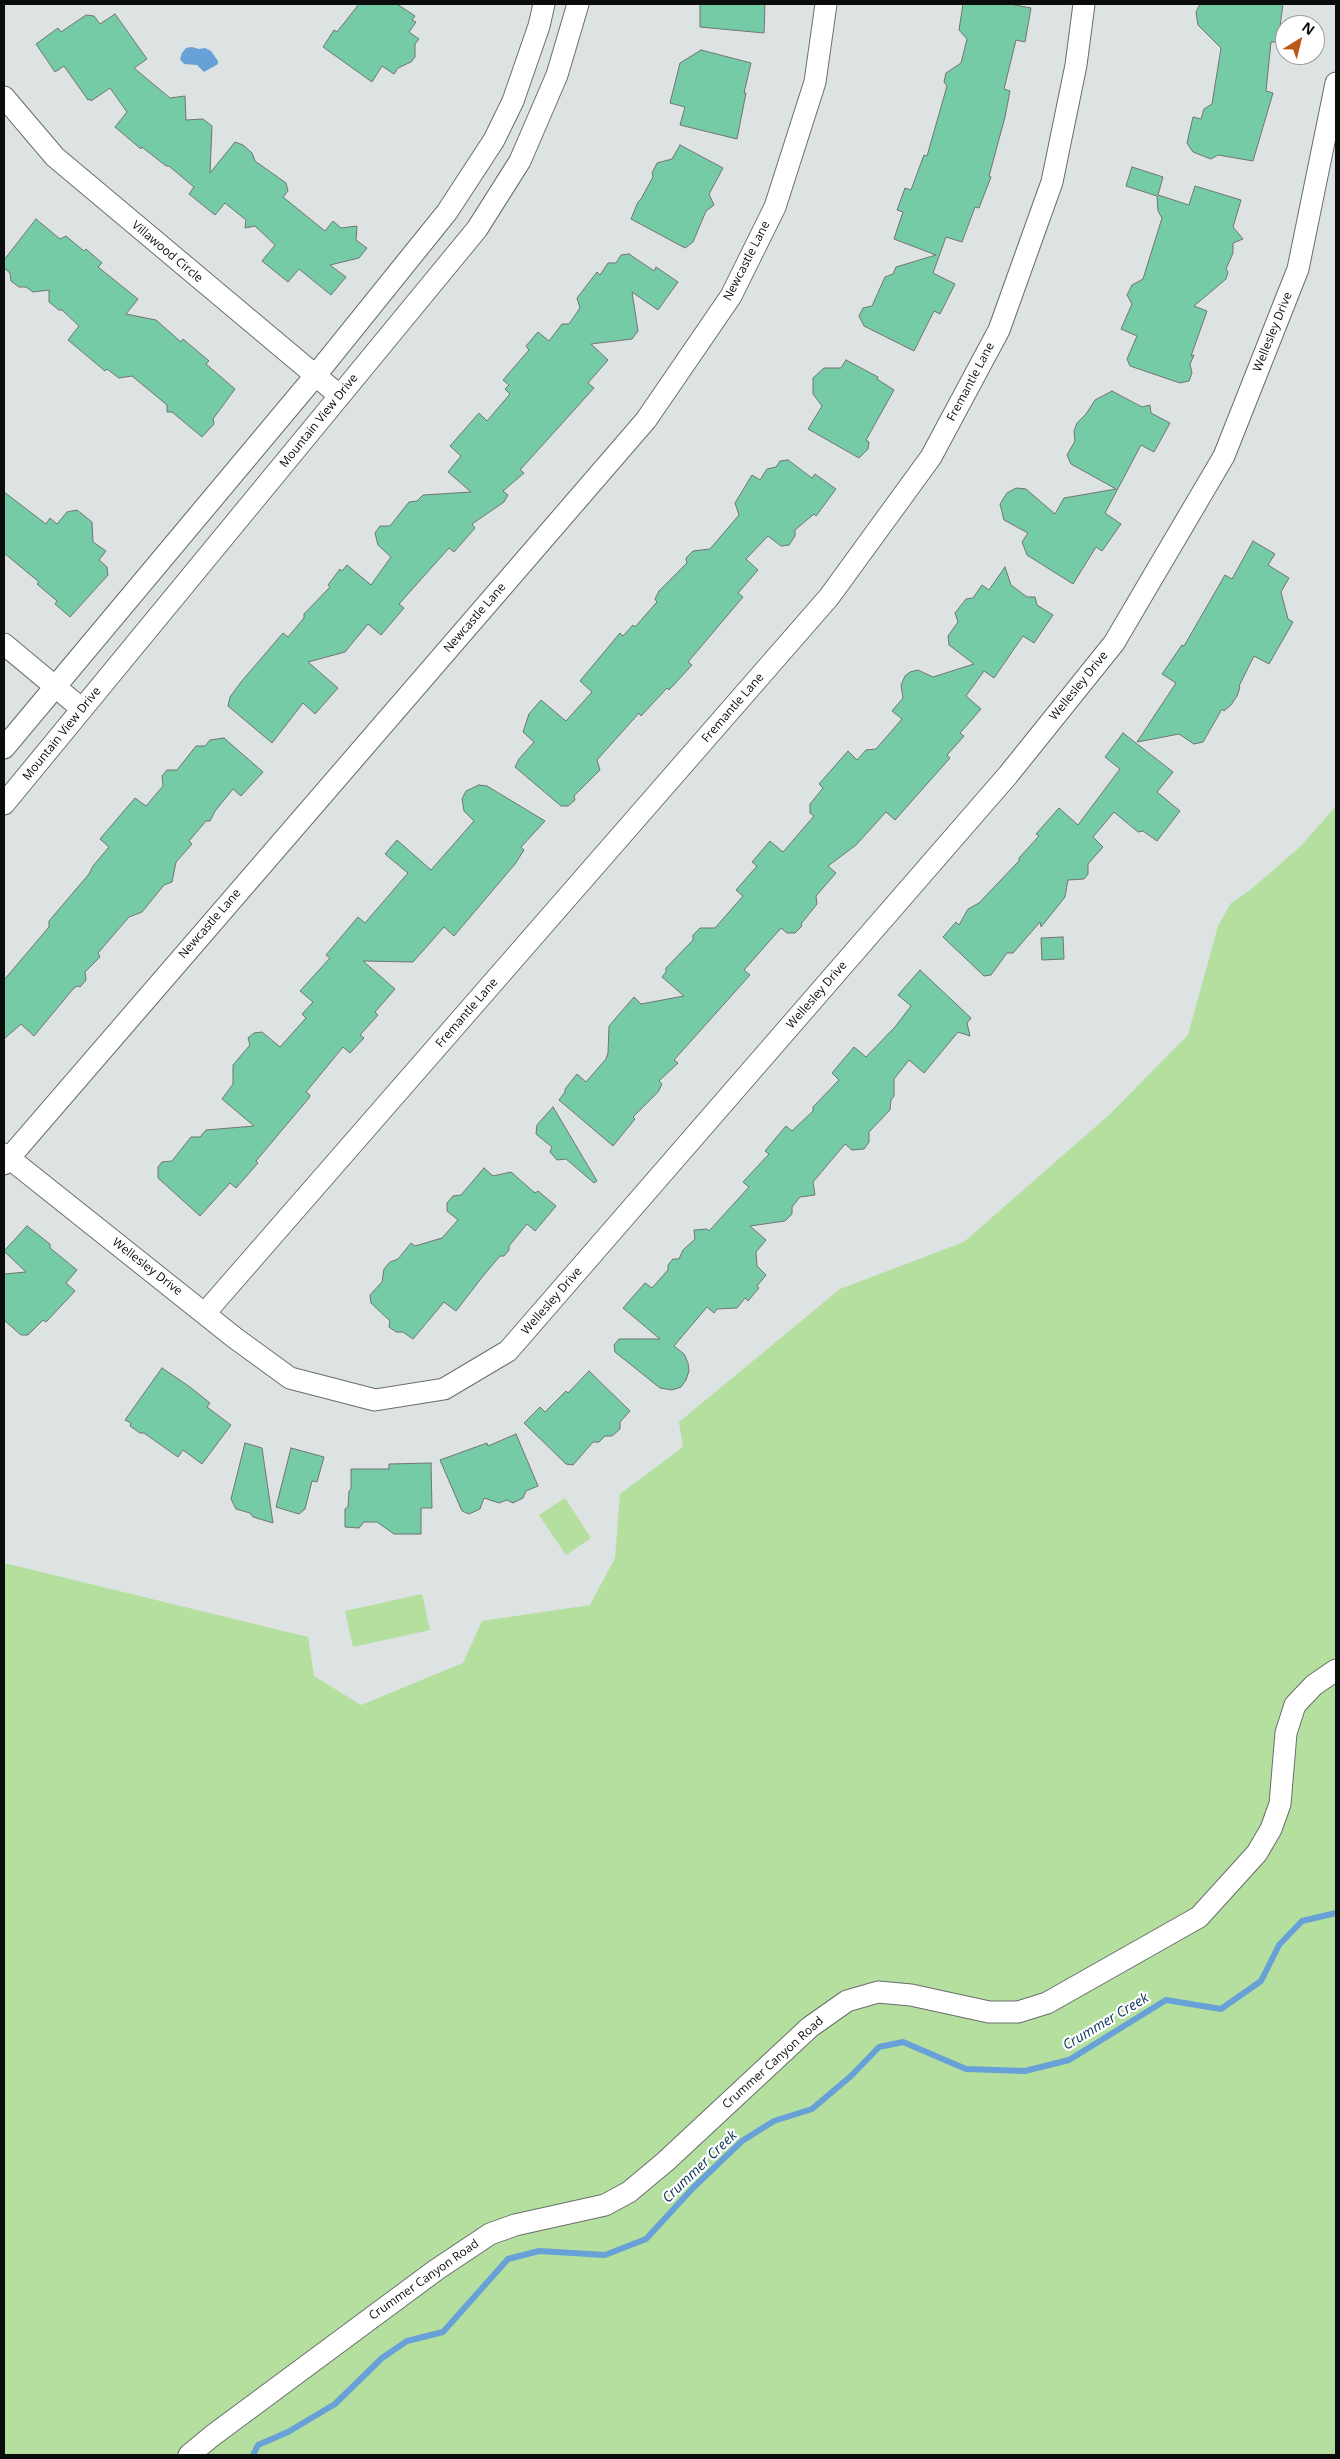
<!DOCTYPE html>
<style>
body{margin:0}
#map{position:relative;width:1340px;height:2459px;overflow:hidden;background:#dde2e2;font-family:"Open Sans",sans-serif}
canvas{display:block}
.frame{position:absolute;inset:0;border:5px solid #0b0d0d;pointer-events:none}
.north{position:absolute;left:1275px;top:15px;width:50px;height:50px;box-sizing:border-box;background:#fff;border:1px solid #9d9e9e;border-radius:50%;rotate:36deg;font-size:14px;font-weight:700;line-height:20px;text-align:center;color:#0b0d0d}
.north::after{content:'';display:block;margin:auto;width:18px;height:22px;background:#ba5919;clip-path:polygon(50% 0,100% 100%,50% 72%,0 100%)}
</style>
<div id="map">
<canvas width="1340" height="2459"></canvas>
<div class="frame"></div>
<div class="north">N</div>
</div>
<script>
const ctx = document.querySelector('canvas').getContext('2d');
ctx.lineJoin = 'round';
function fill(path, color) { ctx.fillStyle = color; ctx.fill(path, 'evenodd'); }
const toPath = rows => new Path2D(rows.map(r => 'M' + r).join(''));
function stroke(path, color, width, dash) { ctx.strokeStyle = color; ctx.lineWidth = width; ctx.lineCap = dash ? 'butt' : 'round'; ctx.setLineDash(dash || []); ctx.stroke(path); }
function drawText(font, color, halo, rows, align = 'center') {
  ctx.font = font + ' "Open Sans",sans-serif'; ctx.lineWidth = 4.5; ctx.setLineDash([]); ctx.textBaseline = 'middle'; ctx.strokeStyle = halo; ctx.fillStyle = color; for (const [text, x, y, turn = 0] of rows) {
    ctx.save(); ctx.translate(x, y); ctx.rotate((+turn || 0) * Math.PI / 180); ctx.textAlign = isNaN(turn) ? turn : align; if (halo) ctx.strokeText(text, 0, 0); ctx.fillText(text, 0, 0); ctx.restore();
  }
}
fill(toPath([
 [1336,806,1336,2455,4,2455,4,1563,308,1637,314,1676,361,1705,463,1663,482,1621,590,1605,615,1558,620,1494,683,1447,679,1422,840,1289,964,1242,1109,1115,1188,1035,1218,926,1231,903,1249,891,1300,847],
 [565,1498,591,1538,566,1555,539,1515],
 [422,1594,430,1630,353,1647,345,1611]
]), '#b5df9e');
fill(toPath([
 [192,47,199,49,205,48,211,51,218,61,218,64,204,72,197,65,184,64,180,59,182,53,186,48]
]), '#68a0d8');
stroke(toPath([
 [253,2455,258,2445,288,2432,335,2404,382,2358,407,2341,443,2332,508,2259,539,2251,605,2255,646,2239,693,2188,742,2141,774,2121,812,2109,851,2076,879,2047,903,2042,966,2069,1025,2071,1069,2060,1166,2000,1221,2009,1261,1981,1279,1945,1302,1921,1336,1913]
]), '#68a0d8', 6);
const building = toPath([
 [359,4,397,4,415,16,412,20,416,22,409,32,419,39,415,44,415,57,411,62,398,68,394,74,382,66,372,82,323,47,334,30,337,32,359,4],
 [700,4,765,4,764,33,700,27,700,4],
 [963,4,1010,4,1031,8,1025,42,1016,40,1004,89,1010,91,1005,117,989,176,991,177,979,208,975,207,962,242,946,237,933,273,955,284,940,314,934,311,914,351,864,326,859,316,863,308,872,306,885,277,893,274,896,267,936,255,894,239,903,212,897,210,905,188,911,190,924,155,927,156,947,86,944,82,946,73,961,63,967,39,959,30,963,4],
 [1200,4,1283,4,1278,42,1271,42,1266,91,1273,93,1253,161,1218,155,1211,159,1193,152,1187,143,1193,117,1201,119,1204,109,1212,104,1221,48,1198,25,1196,12,1200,4],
 [115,14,147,59,134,68,170,98,185,96,186,120,203,119,212,126,210,173,235,142,243,145,252,153,255,161,286,183,288,191,283,197,325,231,333,221,341,228,357,226,356,240,367,248,359,258,330,265,346,277,331,295,299,269,288,282,262,261,275,245,255,226,245,228,246,220,225,203,215,215,189,194,194,187,169,166,166,166,142,147,141,149,115,127,127,112,110,88,91,101,90,99,88,100,64,66,55,72,36,44,58,28,61,32,86,15,94,16,100,24,115,14],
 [701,50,751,63,744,93,746,93,737,139,680,125,685,107,670,103,680,63,701,50],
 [680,145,723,168,709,194,714,205,706,211,693,242,685,248,631,219,638,202,641,199,653,177,652,173,657,163,672,159,680,145],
 [1132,167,1163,177,1158,195,1189,205,1195,186,1241,200,1233,227,1243,239,1233,243,1233,253,1226,269,1228,272,1226,279,1194,306,1207,311,1191,356,1194,355,1190,364,1192,373,1189,381,1180,383,1130,366,1127,359,1137,336,1121,329,1132,304,1127,295,1132,285,1143,279,1162,218,1158,211,1157,196,1126,186,1132,167],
 [36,219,60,239,66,236,84,251,86,249,102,263,98,267,138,299,126,314,156,320,181,342,183,339,209,361,206,364,235,389,213,419,214,424,202,437,172,412,167,412,167,405,132,376,119,378,107,369,105,371,68,340,79,326,62,310,59,310,49,302,49,290,33,292,26,287,19,287,11,281,10,273,4,268,4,260,36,219],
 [629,254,654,271,656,267,678,282,658,310,632,292,638,331,632,339,591,344,608,360,588,383,594,388,520,470,524,473,503,491,508,495,504,502,472,524,475,528,454,552,449,548,399,604,404,608,381,635,368,624,345,652,308,662,338,688,315,714,303,703,272,743,228,706,230,697,241,682,283,633,288,637,304,618,304,614,330,587,328,585,340,569,342,571,347,565,371,585,391,557,378,545,375,533,380,526,390,526,409,502,417,501,423,495,471,492,448,472,461,456,450,446,479,413,487,421,510,394,505,389,509,385,503,380,529,350,526,346,538,332,549,341,562,324,569,324,580,308,577,298,597,272,600,275,608,263,616,263,621,255,629,254],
 [846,360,878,377,877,379,894,390,866,440,869,442,868,449,859,458,808,429,822,406,813,394,813,378,824,368,841,368,846,360],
 [1112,391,1142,407,1150,405,1151,413,1170,423,1154,452,1141,445,1105,513,1121,524,1102,551,1096,547,1073,584,1027,555,1022,542,1028,533,1004,520,1000,504,1007,493,1016,488,1026,489,1055,514,1064,498,1116,489,1071,464,1067,455,1075,441,1074,431,1077,423,1086,414,1095,400,1112,391],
 [788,460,812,478,815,474,836,489,816,516,814,514,795,530,795,536,789,545,781,546,768,536,746,559,758,570,738,593,743,597,688,662,692,665,669,690,667,688,641,716,639,713,597,760,600,770,574,796,575,800,568,806,561,806,515,767,519,759,534,742,523,732,529,714,541,700,566,721,592,692,580,681,620,633,623,636,633,625,635,627,657,602,655,599,659,591,687,563,686,558,693,551,710,549,739,515,735,503,752,475,760,480,767,469,776,467,780,461,788,460],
 [4,492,46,524,50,518,57,524,67,512,77,510,92,522,93,542,106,551,99,560,107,567,108,575,70,617,55,604,57,601,37,584,39,582,4,553,4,492],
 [1253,541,1275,554,1268,565,1289,578,1281,592,1288,619,1293,622,1269,664,1254,656,1239,686,1240,687,1237,696,1231,705,1224,711,1222,709,1203,742,1194,744,1179,734,1137,742,1176,683,1162,674,1182,645,1184,646,1225,575,1232,579,1253,541],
 [1005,567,1011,585,1027,597,1035,597,1037,605,1053,615,1034,643,1023,636,994,678,984,671,966,696,981,709,960,733,964,736,947,755,950,758,895,820,886,812,856,845,828,866,836,873,816,896,817,904,801,924,802,926,795,933,787,933,781,928,744,970,750,975,674,1060,678,1063,659,1081,662,1084,658,1092,633,1117,635,1119,613,1146,559,1100,565,1092,565,1089,577,1074,586,1082,606,1059,608,1053,609,1026,634,997,641,1004,684,996,662,977,666,972,666,968,693,940,693,935,700,928,715,928,743,896,736,890,757,866,752,862,770,841,783,852,814,816,810,813,810,804,823,788,819,784,848,751,857,760,866,750,876,749,902,719,892,711,903,698,901,685,905,676,910,672,918,670,933,677,974,664,949,645,948,636,958,622,955,613,966,599,973,598,982,585,989,590,1005,567],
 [1123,733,1173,772,1157,792,1180,811,1157,841,1143,831,1138,832,1114,812,1093,837,1103,847,1088,864,1088,874,1084,879,1068,880,1065,897,1041,927,1040,922,1013,953,1007,953,991,975,984,976,943,937,956,922,959,925,968,909,979,903,1019,861,1019,858,1039,836,1036,834,1059,808,1078,825,1120,769,1105,757,1123,733],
 [224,738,263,772,241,796,233,789,215,811,210,821,206,821,189,841,192,844,176,862,172,882,164,885,142,912,129,917,98,953,100,957,85,972,86,980,80,987,77,986,73,989,34,1036,21,1024,4,1039,4,980,49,927,49,921,89,874,93,866,109,847,100,839,135,798,146,806,163,786,162,776,167,770,177,770,196,746,205,746,210,740,224,738],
 [479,785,487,786,545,821,521,847,524,850,515,864,454,936,444,927,413,962,363,961,395,989,375,1012,378,1015,360,1035,364,1038,350,1053,343,1047,306,1092,310,1095,309,1098,256,1161,258,1163,236,1188,230,1183,200,1216,158,1178,158,1167,162,1162,172,1161,191,1137,200,1137,206,1130,254,1126,222,1099,233,1084,233,1065,250,1045,248,1038,254,1033,262,1032,280,1047,306,1018,302,1014,313,1002,300,991,330,958,326,955,358,917,365,923,408,873,385,854,397,840,431,870,474,821,464,811,462,799,466,791,479,785],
 [1063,937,1064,959,1042,960,1041,938,1063,937],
 [920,970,971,1018,967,1023,970,1036,958,1032,924,1073,909,1060,894,1079,894,1096,891,1100,890,1110,869,1132,869,1142,864,1149,852,1150,845,1144,813,1182,815,1195,800,1197,792,1207,792,1214,785,1221,750,1226,766,1240,756,1252,757,1266,766,1275,757,1286,759,1288,748,1301,745,1298,737,1308,717,1309,714,1313,707,1307,674,1346,684,1354,688,1363,689,1371,686,1380,681,1387,672,1390,660,1388,615,1352,614,1345,619,1339,660,1339,623,1308,645,1283,652,1288,668,1270,668,1265,673,1259,679,1259,683,1250,695,1239,694,1230,707,1229,709,1231,749,1187,743,1182,769,1154,765,1151,786,1126,792,1131,813,1111,813,1107,839,1080,832,1073,854,1047,866,1057,895,1027,911,1006,898,995,920,970],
 [553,1107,597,1181,594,1183,566,1159,557,1160,550,1152,552,1147,536,1134,537,1125,553,1107],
 [484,1168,493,1176,511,1172,535,1193,538,1191,556,1206,535,1231,527,1224,509,1246,509,1250,504,1256,500,1256,483,1276,456,1311,444,1302,413,1339,403,1332,396,1332,389,1327,390,1321,371,1303,370,1295,382,1282,384,1269,390,1262,398,1259,411,1243,415,1246,442,1238,458,1220,447,1211,447,1203,453,1196,461,1195,484,1168],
 [27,1226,50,1244,50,1248,77,1270,66,1283,75,1291,46,1322,43,1320,28,1335,21,1335,4,1320,4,1274,26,1272,4,1251,27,1226],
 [162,1368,190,1387,210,1403,207,1407,231,1425,202,1464,183,1450,178,1457,144,1433,140,1433,130,1426,131,1423,125,1420,162,1368],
 [589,1371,630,1411,620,1422,620,1429,612,1436,605,1436,599,1442,593,1442,573,1465,566,1464,524,1423,540,1407,545,1412,566,1391,568,1393,589,1371],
 [516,1434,538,1486,526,1491,523,1498,513,1503,507,1500,499,1503,484,1498,480,1509,469,1514,462,1511,440,1460,487,1443,488,1446,516,1434],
 [245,1443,262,1448,273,1523,253,1517,250,1513,236,1509,231,1499,245,1443],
 [291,1448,324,1457,317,1482,312,1481,305,1509,299,1514,276,1507,291,1448],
 [431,1463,432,1508,421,1508,421,1534,394,1534,377,1522,364,1522,359,1528,345,1527,345,1509,348,1507,349,1491,351,1489,351,1469,389,1469,389,1464,431,1463]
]);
fill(building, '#75cba5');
stroke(building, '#717472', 1);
const minor = toPath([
 [4,97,55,157,340,396],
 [4,644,82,709],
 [4,748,315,376,447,212,494,140,513,101,539,26,544,4],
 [4,804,477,229,520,161,557,75,578,4],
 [4,1154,235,1338,290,1378,375,1400,444,1389,508,1351,1008,775,1114,643,1224,456,1298,269,1336,83],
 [4,1164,646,420,731,296,775,207,815,82,826,4],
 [205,1313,829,597,931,457,999,330,1052,182,1076,65,1084,4],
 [189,2455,212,2436,436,2270,490,2234,515,2225,605,2205,629,2192,665,2162,810,2027,847,2001,878,1992,911,1995,989,2012,1018,2012,1047,2003,1199,1917,1257,1853,1271,1829,1280,1804,1286,1733,1295,1705,1314,1685,1336,1670]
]);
stroke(minor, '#696e6d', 23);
stroke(minor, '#fff', 21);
drawText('12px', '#0b0d0d', '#fff', [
 ["Villawood Circle",167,252,40],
 ["Newcastle Lane",747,261,-63],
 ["Wellesley Drive",1273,332,-68],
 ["Fremantle Lane",971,382,-62],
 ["Mountain View Drive",319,421,-51],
 ["Newcastle Lane",475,618,-49],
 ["Wellesley Drive",1079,686,-51],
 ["Fremantle Lane",733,708,-49],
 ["Mountain View Drive",62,734,-51],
 ["Newcastle Lane",210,924,-49],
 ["Wellesley Drive",817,995,-49],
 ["Fremantle Lane",467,1013,-49],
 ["Wellesley Drive",147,1267,38],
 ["Wellesley Drive",552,1301,-49],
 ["Crummer Canyon Road",773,2063,-42],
 ["Crummer Canyon Road",424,2280,-35]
]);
drawText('italic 14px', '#093358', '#fff', [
 ["Crummer Creek",1106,2022,-31],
 ["Crummer Creek",700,2167,-44]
]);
</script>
